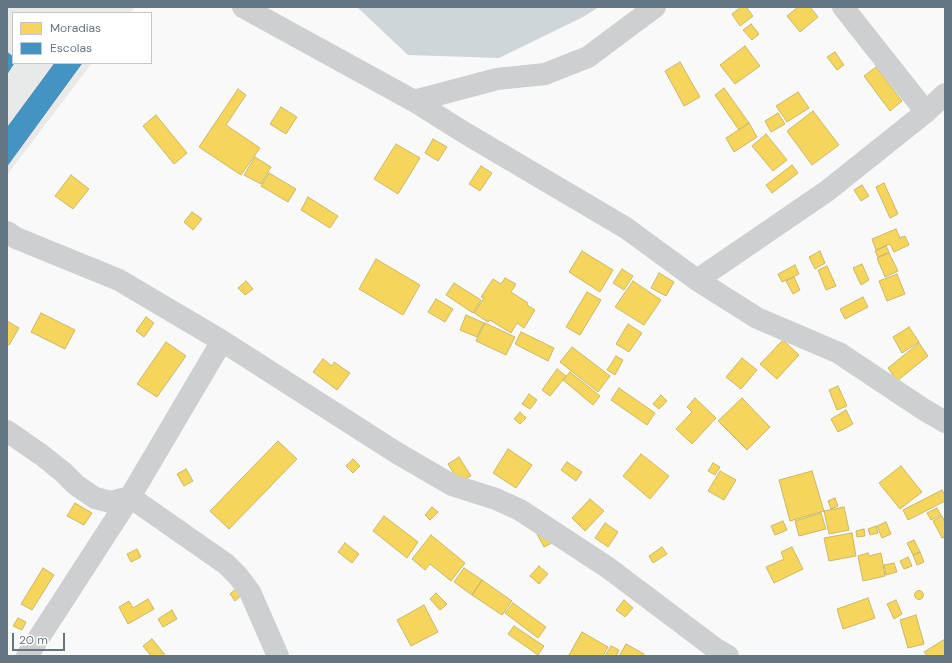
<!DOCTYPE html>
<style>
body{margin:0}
#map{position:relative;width:952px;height:663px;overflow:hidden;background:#f9f9f9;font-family:"DM Sans",sans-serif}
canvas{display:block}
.frame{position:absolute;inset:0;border:8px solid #657683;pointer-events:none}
.legend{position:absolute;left:12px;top:12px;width:140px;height:52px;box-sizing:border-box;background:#fff;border:1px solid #c1c8cd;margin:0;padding:5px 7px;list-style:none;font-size:12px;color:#657683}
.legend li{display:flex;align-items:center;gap:8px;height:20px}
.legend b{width:20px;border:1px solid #c1c8cd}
.scale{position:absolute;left:12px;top:633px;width:53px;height:18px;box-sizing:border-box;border:2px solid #657683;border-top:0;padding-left:5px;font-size:12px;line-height:14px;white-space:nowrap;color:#657683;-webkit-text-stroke:3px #fff;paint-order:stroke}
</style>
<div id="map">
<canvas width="952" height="663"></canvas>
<div class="frame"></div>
<ul class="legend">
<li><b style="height:11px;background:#f6d55c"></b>Moradias</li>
<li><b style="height:11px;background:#4393c3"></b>Escolas</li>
</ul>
<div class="scale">20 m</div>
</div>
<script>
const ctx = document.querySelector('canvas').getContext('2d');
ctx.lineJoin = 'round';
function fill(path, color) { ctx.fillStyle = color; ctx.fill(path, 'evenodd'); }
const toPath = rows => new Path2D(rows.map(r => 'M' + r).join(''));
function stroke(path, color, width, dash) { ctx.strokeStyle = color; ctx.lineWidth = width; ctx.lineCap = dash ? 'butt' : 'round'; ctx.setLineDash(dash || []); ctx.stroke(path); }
fill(toPath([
 [7,7,135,7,130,13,13,13,13,63,92,63,7,175]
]), '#e8e9e9');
fill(toPath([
 [357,7,599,7,583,17,499,58,408,55]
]), '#ced6d9');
const homes = toPath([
 [741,7,746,7,753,16,740,26,732,14,741,7],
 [798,7,810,7,818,17,800,32,787,16,798,7],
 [751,24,759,34,752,40,743,30,751,24],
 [745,46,760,66,735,84,720,65,745,46],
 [835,52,844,65,837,70,827,57,835,52],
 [680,62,700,97,684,106,665,71,680,62],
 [876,67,902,101,890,111,864,76,876,67],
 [724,88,749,123,739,130,715,95,724,88],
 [238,89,246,95,226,125,260,148,241,175,199,147,238,89],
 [798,92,809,108,787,122,776,106,798,92],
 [281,107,297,117,286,134,270,124,281,107],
 [813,111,839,145,812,165,787,131,813,111],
 [778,113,785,124,771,132,765,121,778,113],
 [156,115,187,153,174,164,143,126,156,115],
 [749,123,757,137,734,152,726,138,749,123],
 [766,134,787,160,773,171,752,146,766,134],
 [433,139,447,147,438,161,425,153,433,139],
 [396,144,420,158,398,194,374,179,396,144],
 [255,157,271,167,261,184,244,175,255,157],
 [792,165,798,173,772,193,766,185,792,165],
 [481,166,492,173,480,191,469,184,481,166],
 [269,173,296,189,288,202,261,186,269,173],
 [71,175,89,189,73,209,55,196,71,175],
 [884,183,898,214,890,218,876,187,884,183],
 [862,185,869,196,861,201,854,190,862,185],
 [308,197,338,216,330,228,301,210,308,197],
 [192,212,202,219,193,230,184,222,192,212],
 [896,229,900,238,905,236,909,245,894,252,890,244,876,250,872,239,896,229],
 [886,246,889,252,878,257,875,251,886,246],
 [582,251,613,270,600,292,569,272,582,251],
 [820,251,825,263,815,269,809,257,820,251],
 [889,253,898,271,885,277,877,258,889,253],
 [376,259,420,285,403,315,359,289,376,259],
 [862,264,869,280,861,285,853,268,862,264],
 [795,265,799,274,782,282,778,274,795,265],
 [827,266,836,286,826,290,818,270,827,266],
 [622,269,633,276,624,290,613,283,622,269],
 [659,273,674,282,666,296,651,288,659,273],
 [897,274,905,294,887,301,879,281,897,274],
 [794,277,800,290,793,294,786,281,794,277],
 [505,278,516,284,511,292,528,303,527,305,535,310,524,328,517,323,511,333,490,320,488,322,474,313,484,298,481,297,493,279,501,284,505,278],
 [246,281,253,289,245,295,238,288,246,281],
 [633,281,661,300,644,325,615,307,633,281],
 [454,283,481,300,473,313,446,295,454,283],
 [587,292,601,300,580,335,566,327,587,292],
 [863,297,868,307,845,319,840,309,863,297],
 [436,299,453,309,445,322,428,312,436,299],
 [41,313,75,330,65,349,31,332,41,313],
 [466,315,484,323,477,337,460,330,466,315],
 [146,317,154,323,144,337,136,331,146,317],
 [7,321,19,328,9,345,7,344,7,321],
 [485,323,515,337,506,355,476,341,485,323],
 [628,324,642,333,629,352,616,344,628,324],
 [909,327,919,342,902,353,893,337,909,327],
 [521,332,554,348,548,361,515,344,521,332],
 [783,340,799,355,777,379,760,364,783,340],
 [166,342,186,356,157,397,137,384,166,342],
 [919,343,928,356,897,381,888,368,919,343],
 [572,347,610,376,598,392,560,362,572,347],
 [616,356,623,360,615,375,607,370,616,356],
 [742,358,757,370,741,389,726,377,742,358],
 [323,359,332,366,334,362,350,373,337,390,313,372,323,359],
 [557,369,566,376,550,396,542,390,557,369],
 [570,372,600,396,593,405,563,380,570,372],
 [838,386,847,406,837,410,829,390,838,386],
 [619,388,655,413,647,425,611,400,619,388],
 [529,394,537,400,530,409,522,404,529,394],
 [661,395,667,401,659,409,653,404,661,395],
 [695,398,716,418,692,444,676,429,692,412,687,407,695,398],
 [742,398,770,427,747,450,718,421,742,398],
 [846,410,853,424,838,432,831,419,846,410],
 [520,412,526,418,520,424,514,419,520,412],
 [278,441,297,459,229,529,210,511,278,441],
 [508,449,532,465,516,488,493,473,508,449],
 [641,454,669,476,650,499,623,476,641,454],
 [459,457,471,476,459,482,448,464,459,457],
 [353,459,360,466,353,473,346,466,353,459],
 [567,462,582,472,576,481,561,470,567,462],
 [713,463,720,467,715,475,708,471,713,463],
 [901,466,922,492,900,509,879,483,901,466],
 [186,469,193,481,184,486,177,474,186,469],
 [720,471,736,480,724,500,708,491,720,471],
 [812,471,824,511,790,521,779,480,812,471],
 [942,490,945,496,945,501,908,520,903,510,942,490],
 [835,498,838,506,831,509,828,501,835,498],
 [590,499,604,511,585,531,572,518,590,499],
 [75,503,92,513,84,525,67,516,75,503],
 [432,507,438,512,430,520,425,515,432,507],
 [844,507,849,530,829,534,824,511,844,507],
 [937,508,941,515,931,520,927,513,937,508],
 [821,513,826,529,799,536,795,521,821,513],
 [384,516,418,542,407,558,373,531,384,516],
 [942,516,945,522,945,537,942,538,933,521,942,516],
 [783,521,787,530,775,535,771,526,783,521],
 [886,522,891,534,882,538,877,526,886,522],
 [605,523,618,532,608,547,595,538,605,523],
 [876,526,878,533,870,535,868,529,876,526],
 [864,529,865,536,857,537,856,531,864,529],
 [852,533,856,556,829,561,824,538,852,533],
 [537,534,552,543,544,547,537,534],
 [431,535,465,563,451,581,430,564,425,570,412,559,431,535],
 [914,540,920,552,913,555,907,543,914,540],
 [345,543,359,554,352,563,338,552,345,543],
 [662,547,667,554,653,563,649,556,662,547],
 [792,547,803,569,774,583,766,567,784,559,781,552,792,547],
 [137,549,141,557,131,562,127,554,137,549],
 [920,552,924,562,917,565,913,555,920,552],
 [868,553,869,556,881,553,885,576,863,581,858,556,868,553],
 [908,557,912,566,904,569,900,561,908,557],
 [894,563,897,572,886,575,884,565,894,563],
 [539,566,548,574,539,584,530,576,539,566],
 [43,568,54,575,32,610,21,604,43,568],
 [464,568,482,580,472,595,454,582,464,568],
 [482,580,512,601,502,615,472,595,482,580],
 [237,588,243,594,235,601,230,594,237,588],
 '914.5 595a4.5 4.5 0 1 1 9 0a4.5 4.5 0 1 1-9 0Z',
 [436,593,447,604,440,610,430,599,436,593],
 [868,598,875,618,843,629,837,609,868,598],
 [148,599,154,609,128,624,119,607,129,601,133,608,148,599],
 [624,600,633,608,625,617,616,610,624,600],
 [896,600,902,614,894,619,887,604,896,600],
 [513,603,546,627,538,638,505,613,513,603],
 [424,605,438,632,411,646,397,620,424,605],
 [172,610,177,619,163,627,158,619,172,610],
 [916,615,924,644,908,648,900,620,916,615],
 [18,618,26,622,22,630,13,626,18,618],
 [514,626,544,646,538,655,508,634,514,626],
 [582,632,608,647,603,656,571,656,569,655,582,632],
 [152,639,166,656,151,656,143,646,152,639],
 [945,639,945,656,927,656,924,652,945,639],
 [626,644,644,654,643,656,619,656,626,644],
 [611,646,619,650,616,656,605,656,611,646]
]);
fill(homes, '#f6d55c');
stroke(homes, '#cab868', 1);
const schools = toPath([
 [7,52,13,57,13,63,14,63,7,74,7,52],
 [55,63,82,63,7,166,7,128,55,63]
]);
fill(schools, '#4393c3');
stroke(schools, '#4d8ab0', 1);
stroke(toPath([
 [243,7,414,101,465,133,626,228,697,280,757,318,839,353,923,409,945,422],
 [843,7,926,112],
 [414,101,497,79,545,74,588,57,655,7],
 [7,232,16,238,119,280,222,341,397,453,452,485,496,499,520,510,607,567,716,649,728,656],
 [697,280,827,191,926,112,945,94],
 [7,431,43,456,63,472,76,485,95,498,111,502,130,497,226,564,238,576,250,592,278,656],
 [27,656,130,497,222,341]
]), '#cecfd0', 22);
</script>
